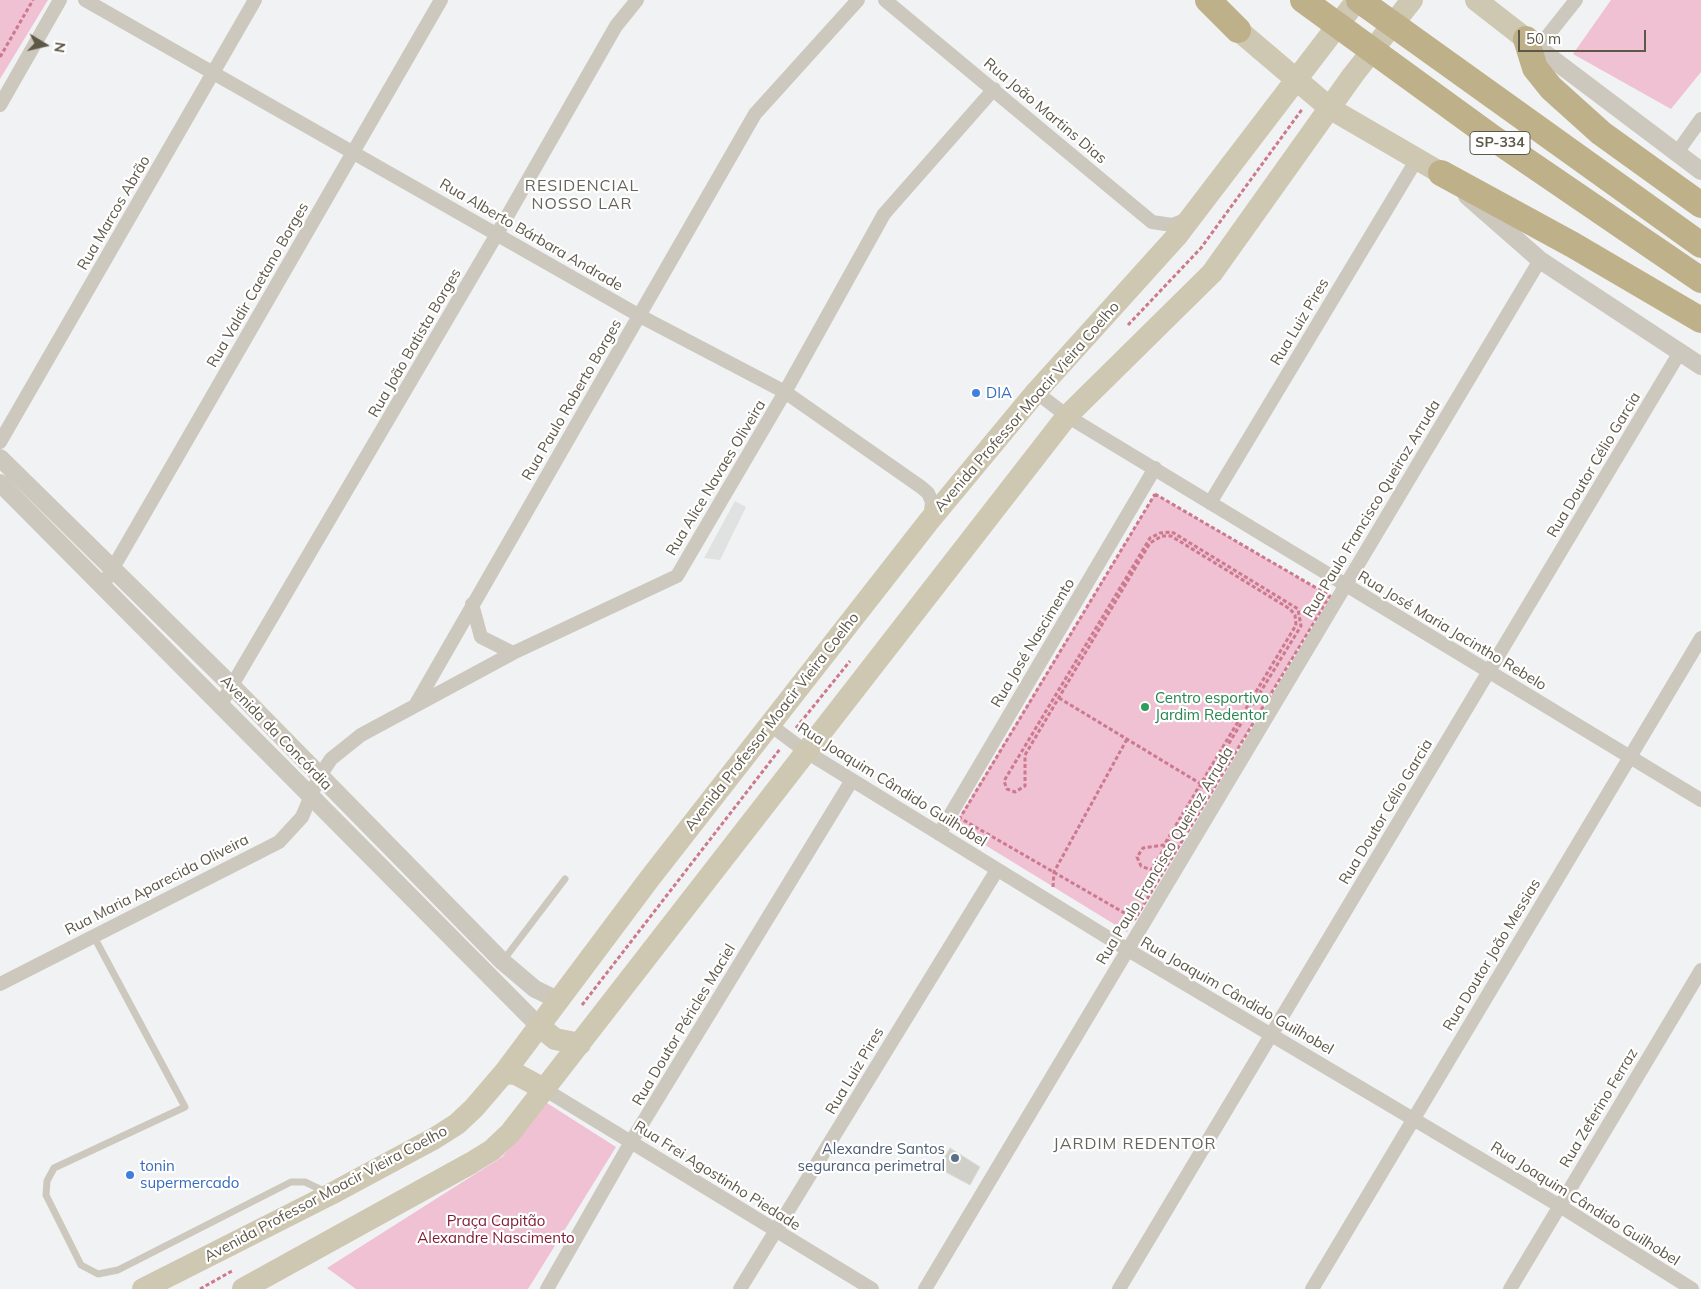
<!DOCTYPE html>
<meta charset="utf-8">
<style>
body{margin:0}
#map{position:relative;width:1701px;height:1289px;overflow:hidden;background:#f1f2f3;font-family:Mulish,sans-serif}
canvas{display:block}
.north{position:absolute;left:20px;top:20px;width:50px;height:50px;-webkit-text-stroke:4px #fff;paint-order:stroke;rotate:99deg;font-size:14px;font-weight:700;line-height:20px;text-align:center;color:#5e5849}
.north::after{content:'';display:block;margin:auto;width:18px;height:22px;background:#5e5849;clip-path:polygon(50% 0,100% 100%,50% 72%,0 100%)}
.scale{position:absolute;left:1518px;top:30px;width:128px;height:22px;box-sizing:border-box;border:2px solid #5e5849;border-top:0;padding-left:6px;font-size:15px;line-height:18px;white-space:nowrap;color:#5e5849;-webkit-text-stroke:4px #fff;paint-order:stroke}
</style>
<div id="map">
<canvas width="1701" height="1289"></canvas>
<div class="north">N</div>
<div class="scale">50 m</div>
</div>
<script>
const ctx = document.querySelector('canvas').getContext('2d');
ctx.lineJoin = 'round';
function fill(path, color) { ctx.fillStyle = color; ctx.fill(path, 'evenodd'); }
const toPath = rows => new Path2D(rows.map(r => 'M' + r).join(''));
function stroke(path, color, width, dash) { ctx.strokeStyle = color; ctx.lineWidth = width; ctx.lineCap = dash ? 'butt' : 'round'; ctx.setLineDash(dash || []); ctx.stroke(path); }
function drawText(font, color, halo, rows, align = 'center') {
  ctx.font = font + ' Mulish,sans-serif'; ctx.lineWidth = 4.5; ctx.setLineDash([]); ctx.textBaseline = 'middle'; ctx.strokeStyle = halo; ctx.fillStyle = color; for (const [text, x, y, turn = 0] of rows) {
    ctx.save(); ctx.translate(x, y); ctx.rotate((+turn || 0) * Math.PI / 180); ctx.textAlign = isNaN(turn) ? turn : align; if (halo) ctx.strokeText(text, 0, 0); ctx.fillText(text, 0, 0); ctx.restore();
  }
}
fill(toPath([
 [735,501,746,507,720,560,704,558]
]), '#e0e1e1');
fill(toPath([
 [0,0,48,0,0,79],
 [1611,0,1701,0,1701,72,1671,109,1573,54],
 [1155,494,1330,596,1127,932,954,826],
 [547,1103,616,1147,528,1289,356,1289,327,1268,502,1157]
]), '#efc1d2');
const building = toPath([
 [950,1148,980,1167,970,1185,938,1168,950,1148]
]);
fill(building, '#d0cfc8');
stroke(building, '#dcdbd5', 1);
stroke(toPath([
 [0,57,33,0],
 [1128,325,1201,248,1303,108],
 [1155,494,1330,596,1135,919,960,818,1155,494],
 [1172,532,1298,609,1301,626,1151,870,1141,866,1137,857,1143,848,1164,845,1296,625,1295,615,1290,609,1171,536,1162,536,1150,543,1025,755,1025,786,1015,792,1007,789,1004,781,1150,538,1160,533,1172,532],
 [1059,698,1201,784],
 [796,728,850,661],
 [1053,887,1054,872,1127,739],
 [582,1005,780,749],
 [200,1289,232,1271]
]), '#cc798e', 3, [4, 2.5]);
stroke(toPath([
 [93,935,185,1107,54,1168,47,1181,46,1195,81,1265,98,1274,118,1270,291,1182,305,1182,326,1192],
 [502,962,565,879]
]), '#cdc8bd', 7);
stroke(toPath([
 [85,0,640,316,785,392,921,487,928,493,932,502,930,519],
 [885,0,1152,222,1172,225,1188,219],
 [1537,49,1576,0],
 [0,105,60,0],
 [1676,154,1701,119],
 [1036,392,1067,416,1701,800],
 [0,442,255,0],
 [1210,503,1417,159],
 [102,587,441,0],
 [472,604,481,637,513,653],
 [221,704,497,234,616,26,637,0],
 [416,704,755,114,858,0],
 [769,724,805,751,1128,950,1560,1206,1692,1289],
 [939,834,1155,468],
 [0,984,279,842,302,817,319,777,331,759,361,735,513,653,677,576,785,392,884,214,994,89],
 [544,1089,872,1289],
 [547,1289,631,1142,852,780],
 [740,1289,997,870],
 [925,1289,1540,260],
 [1119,1289,1680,352],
 [1312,1289,1701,638],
 [1510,1289,1701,970]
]), '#cdc8bd', 14);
stroke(toPath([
 [1526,39,1701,171],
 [1467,196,1540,260,1701,366],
 [0,458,232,686,502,961,535,989,558,1000],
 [0,483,539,1026]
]), '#cdc8bd', 18);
stroke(toPath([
 [1476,0,1526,39],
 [1238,30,1331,109,1441,173],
 [539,1026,555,1039,580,1044],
 [504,1073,516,1074,544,1089],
 [143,1289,331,1194,435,1138,457,1124,474,1108,504,1073,650,878,929,521,1036,392,1176,237,1357,0],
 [243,1289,471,1163,492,1150,510,1133,1067,416,1212,273,1353,75,1412,0]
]), '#cec7b1', 22);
stroke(toPath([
 [1208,0,1238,30],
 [1303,0,1493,138,1701,280],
 [1359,0,1701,245],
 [1526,39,1535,68,1551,88,1601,133,1701,205],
 [1441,173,1573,245,1701,320]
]), '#beb189', 26);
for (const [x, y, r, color] of [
 [976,393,5,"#3f7fe0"],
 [1145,707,5,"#2e9e5b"],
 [955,1158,5,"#5c6f8a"],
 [130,1175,5,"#3f7fe0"]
]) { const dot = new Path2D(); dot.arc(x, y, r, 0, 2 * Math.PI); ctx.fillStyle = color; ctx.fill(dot); stroke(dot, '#fff', 2); }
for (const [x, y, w] of [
 [1500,143,60]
]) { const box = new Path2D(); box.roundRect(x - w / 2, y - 11.5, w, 23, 4); ctx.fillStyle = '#fff'; ctx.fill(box); stroke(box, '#5e5849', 1); }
drawText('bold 14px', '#5e5849', null, [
 ["SP-334",1500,143]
]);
drawText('15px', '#5e5849', '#fff', [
 ["Rua João Martins Dias",1045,111,40],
 ["Rua Marcos Abrão",114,213,-60],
 ["Rua Alberto Bárbara Andrade",531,235,30],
 ["Rua Valdir Caetano Borges",258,285,-60],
 ["Rua Luiz Pires",1300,322,-59],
 ["Rua João Batista Borges",415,343,-60],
 ["Rua Paulo Roberto Borges",572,400,-60],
 ["Avenida Professor Moacir Vieira Coelho",1027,407,-49],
 ["Rua Doutor Célio Garcia",1594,465,-59],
 ["Rua Alice Navaes Oliveira",716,478,-59],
 ["Rua Paulo Francisco Queiroz Arruda",1372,509,-59],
 ["Rua José Maria Jacintho Rebelo",1452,631,31],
 ["Rua José Nascimento",1033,643,-59],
 ["Avenida Professor Moacir Vieira Coelho",772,722,-52],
 ["Avenida da Concórdia",276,733,46],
 ["Rua Joaquim Cândido Guilhobel",892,785,32],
 ["Rua Doutor Célio Garcia",1386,812,-59],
 ["Rua Paulo Francisco Queiroz Arruda",1165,856,-59],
 ["Rua Maria Aparecida Oliveira",157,885,-27],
 ["Rua Doutor João Messias",1492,955,-59],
 ["Rua Joaquim Cândido Guilhobel",1237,996,30],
 ["Rua Doutor Péricles Maciel",684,1025,-59],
 ["Rua Luiz Pires",855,1071,-59],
 ["Rua Zeferino Ferraz",1599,1108,-59],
 ["Rua Frei Agostinho Piedade",717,1176,32],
 ["Avenida Professor Moacir Vieira Coelho",326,1194,-28],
 ["Rua Joaquim Cândido Guilhobel",1585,1204,32]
]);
drawText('15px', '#366cbe', '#fff', [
 ["DIA",986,393],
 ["tonin",140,1166],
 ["supermercado",140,1183]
], 'left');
drawText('15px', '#27864d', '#fff', [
 ["Centro esportivo",1155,698],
 ["Jardim Redentor",1155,715]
], 'left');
drawText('15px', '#4e5e75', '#fff', [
 ["Alexandre Santos",945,1149],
 ["seguranca perimetral",945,1166]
], 'right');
drawText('15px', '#7f1933', '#fff', [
 ["Praça Capitão",496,1221],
 ["Alexandre Nascimento",496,1238]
]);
ctx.letterSpacing = '1px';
drawText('16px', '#65645d', '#fff', [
 ["RESIDENCIAL",582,186],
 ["NOSSO LAR",582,204],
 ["JARDIM REDENTOR",1135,1144]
]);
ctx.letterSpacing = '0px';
</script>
